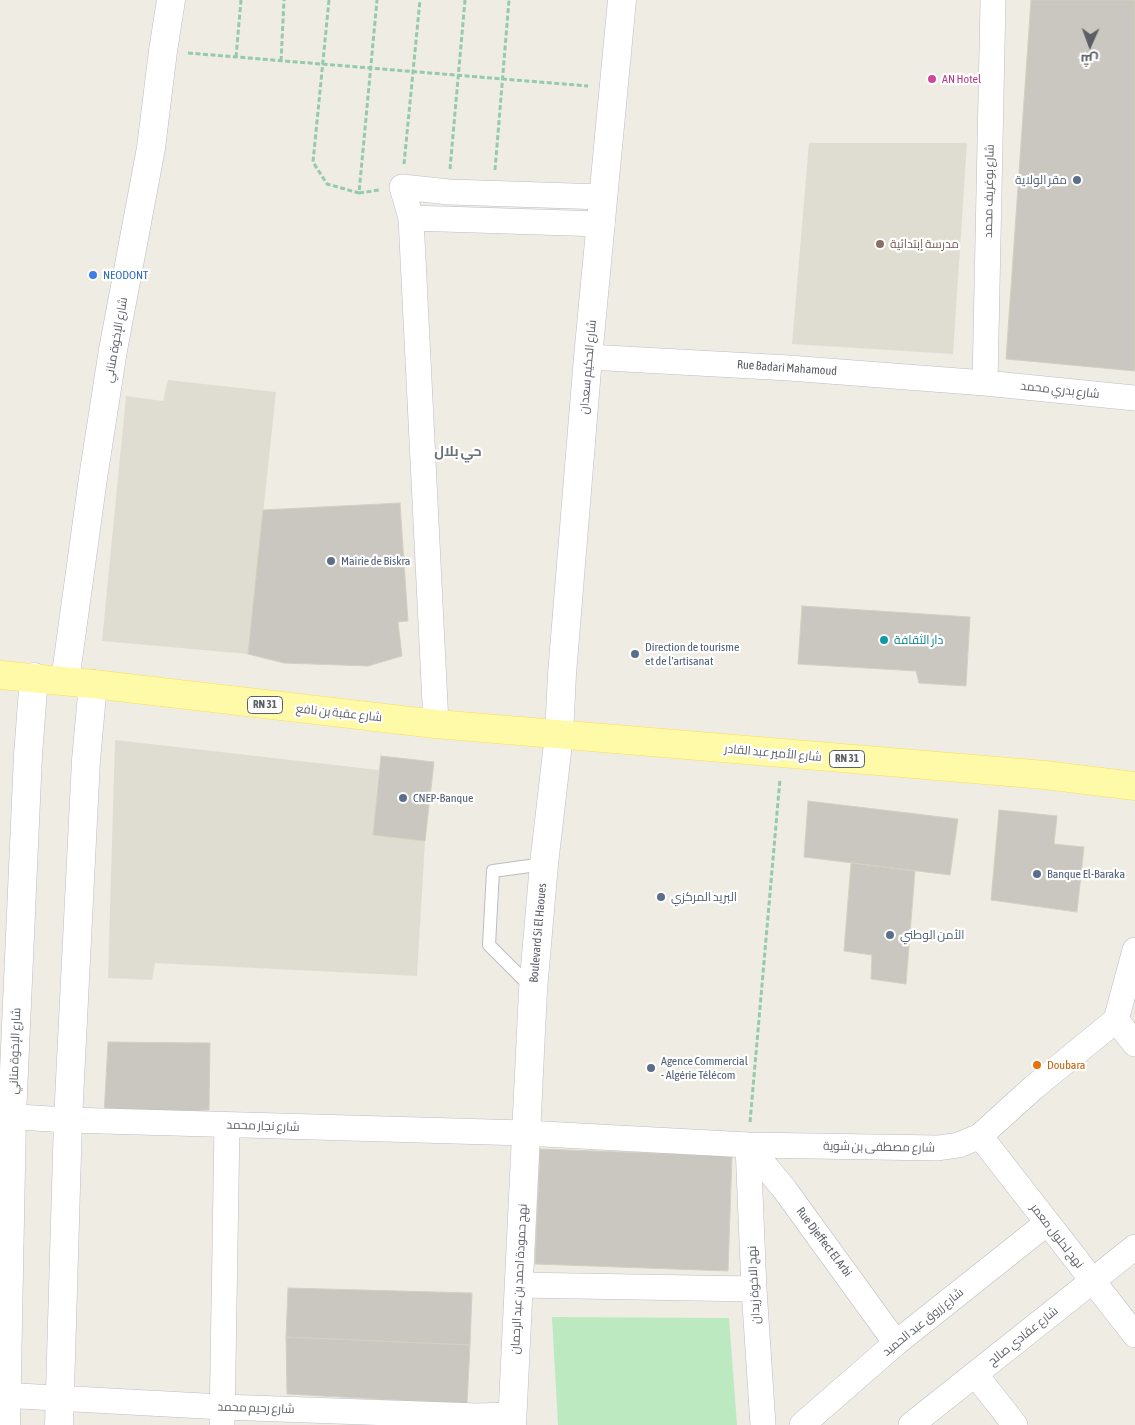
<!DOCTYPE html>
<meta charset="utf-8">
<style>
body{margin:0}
#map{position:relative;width:1135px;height:1425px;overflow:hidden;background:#efede3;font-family:"Asap Condensed",Cairo,sans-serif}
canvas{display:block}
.north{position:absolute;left:1065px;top:20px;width:50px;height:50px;-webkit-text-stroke:4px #fff;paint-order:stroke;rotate:182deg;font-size:14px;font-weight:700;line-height:20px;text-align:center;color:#5b5e65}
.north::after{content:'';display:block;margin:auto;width:18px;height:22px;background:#5b5e65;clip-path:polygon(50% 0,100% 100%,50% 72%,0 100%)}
</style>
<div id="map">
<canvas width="1135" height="1425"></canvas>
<div class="north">ش</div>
</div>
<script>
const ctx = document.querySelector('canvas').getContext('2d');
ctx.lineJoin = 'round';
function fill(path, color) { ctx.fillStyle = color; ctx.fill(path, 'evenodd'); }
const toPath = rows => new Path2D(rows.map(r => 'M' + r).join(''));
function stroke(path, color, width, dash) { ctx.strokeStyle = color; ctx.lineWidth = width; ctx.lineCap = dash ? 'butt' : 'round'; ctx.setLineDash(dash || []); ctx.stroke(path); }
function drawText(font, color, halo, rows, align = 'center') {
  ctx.font = font + ' "Asap Condensed",Cairo,sans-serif'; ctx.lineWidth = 4.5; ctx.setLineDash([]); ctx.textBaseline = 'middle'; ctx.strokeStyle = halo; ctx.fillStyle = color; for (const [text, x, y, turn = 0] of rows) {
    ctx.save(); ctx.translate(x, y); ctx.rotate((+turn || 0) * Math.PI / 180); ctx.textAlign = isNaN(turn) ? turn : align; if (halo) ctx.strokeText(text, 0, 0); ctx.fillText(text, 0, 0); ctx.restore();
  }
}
fill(toPath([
 [809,143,967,143,953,354,792,344],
 [168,380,276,392,248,654,102,641,126,396,163,401],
 [115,740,379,770,373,835,425,841,417,976,155,963,152,980,108,978]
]), '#dfddd1');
fill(toPath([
 [552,1317,729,1318,737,1425,558,1425]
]), '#bde9c1');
const building = toPath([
 [1031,0,1135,0,1135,371,1006,359,1031,0],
 [400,503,408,621,398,622,402,656,368,666,284,663,248,654,263,510,400,503],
 [802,606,970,617,966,686,919,683,916,671,798,664,802,606],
 [381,756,434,762,425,841,373,835,381,756],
 [808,801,958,819,950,875,804,857,808,801],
 [999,810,1057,816,1054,844,1084,847,1077,912,991,900,999,810],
 [851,863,915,871,906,984,871,979,872,955,844,951,851,863],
 [108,1042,210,1043,209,1110,104,1115,108,1042],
 [540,1149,732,1156,728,1271,535,1264,540,1149],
 [288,1288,472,1293,470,1345,286,1337,288,1288],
 [286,1337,470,1345,467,1404,287,1394,286,1337]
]);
fill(building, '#cac7c0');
stroke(building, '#d4d0c0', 1);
const service = toPath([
 [533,989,489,945,493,871,544,864]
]);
const minor = toPath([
 [411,218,602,224],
 [588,357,789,368,985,383,1135,398],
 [985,383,993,0],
 [436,724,411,218,402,187,449,192,604,197],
 [1116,1020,1135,1044],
 [0,1116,68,1120,525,1133,748,1145,938,1148,959,1145,980,1136,1033,1088,1116,1020,1135,950],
 [980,1136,1135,1335],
 [748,1145,754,1289,763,1425],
 [748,1145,785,1190,896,1343],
 [518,1285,754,1289],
 [975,1374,1015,1425],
 [0,1395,222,1407,478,1416,513,1415],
 [222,1425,227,1125],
 [802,1425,896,1343,1047,1223],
 [911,1425,1135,1247]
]);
const tertiary = toPath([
 [65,681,93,478,113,350,151,148,163,51,171,0],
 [559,735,562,674,588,357,622,0],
 [6,1425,12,1116,28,755,34,677],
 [59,1425,68,1120,86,760,93,684]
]);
const secondary = toPath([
 [512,1425,533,990,544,864,559,735]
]);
const primary = toPath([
 [0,675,93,684,436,724,1045,775,1135,786]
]);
stroke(service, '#babcc3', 14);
stroke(minor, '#babcc3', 26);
stroke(tertiary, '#babcc3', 29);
stroke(secondary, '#bbbec5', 29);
stroke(primary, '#fcdd4f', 29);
stroke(toPath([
 [329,0,313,162,327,184,359,193,377,0],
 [188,53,588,86],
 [236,57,241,0],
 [281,61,284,0],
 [404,164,420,0],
 [450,169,465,0],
 [495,170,509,0],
 [359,193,379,190],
 [750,1122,780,779]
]), '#95caaa', 3, [5, 2.5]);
stroke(service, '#fff', 12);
stroke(minor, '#fff', 25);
stroke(tertiary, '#fff', 28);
stroke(secondary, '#fff', 28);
stroke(primary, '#fffaa8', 28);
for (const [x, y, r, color] of [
 [932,79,5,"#d1479c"],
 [1077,180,5,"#5c6f8a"],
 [880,244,5,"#8d6e63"],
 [93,275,5,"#3f7fe0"],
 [331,561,5,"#5c6f8a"],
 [884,640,5,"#0f9aa8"],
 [635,654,5,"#5c6f8a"],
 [403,798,5,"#5c6f8a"],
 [1037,874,5,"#5c6f8a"],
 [661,897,5,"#5c6f8a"],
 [890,935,5,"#5c6f8a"],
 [1037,1065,5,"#e8710a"],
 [651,1068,5,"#5c6f8a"]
]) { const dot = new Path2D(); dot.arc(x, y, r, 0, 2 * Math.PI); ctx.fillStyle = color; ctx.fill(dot); stroke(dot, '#fff', 2); }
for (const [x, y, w] of [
 [265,705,35],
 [847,759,35]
]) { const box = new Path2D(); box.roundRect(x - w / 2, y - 8.5, w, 17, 4); ctx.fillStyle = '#fff'; ctx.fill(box); stroke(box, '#5b5e65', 1); }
drawText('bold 11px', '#5b5e65', null, [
 ["RN 31",265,705],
 ["RN 31",847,759]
]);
drawText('12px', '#b23c85', '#fff', [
 ["AN Hotel",942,79]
], 'left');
drawText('12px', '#4e5e75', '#fff', [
 ["مقر الولاية",1067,180,"right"],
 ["Mairie de Biskra",341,561],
 ["Direction de tourisme",645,647],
 ["et de l'artisanat",645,661],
 ["CNEP-Banque",413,798],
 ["Banque El-Baraka",1047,874],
 ["البريد المركزي",671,897],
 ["الأمن الوطني",900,935],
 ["Agence Commercial",661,1061],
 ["- Algérie Télécom",661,1075]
], 'left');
drawText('12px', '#5b5e65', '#fff', [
 ["شارع بوغريف محمد",989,191,-89],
 ["شارع الإخوة مناني",116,340,-80],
 ["شارع الحكيم سعدان",588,367,-85],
 ["Rue Badari Mahamoud",787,368,4],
 ["شارع بدري محمد",1060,390,6],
 ["شارع عقبة بن نافع",339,713,6],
 ["شارع الأمير عبد القادر",773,753,5],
 ["Boulevard Si El Haoues",538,933,-85],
 ["شارع الإخوة مناني",15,1051,-88],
 ["شارع نجار محمد",263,1126,2],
 ["شارع مصطفى بن شوية",879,1147,1],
 ["نهج لحلول معمر",1057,1236,52],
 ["Rue Djeffect El Arbi",824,1242,53],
 ["نهج حمودة احمد بن عبد الرحمان",519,1279,-87],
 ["نهج الاخوة زيدان",754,1285,-93],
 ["شارع زروق عبد الحميد",923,1322,-39],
 ["شارع عقادي صالح",1023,1336,-39],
 ["شارع رحيم محمد",256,1408,2]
]);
drawText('12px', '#785e54', '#fff', [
 ["مدرسة إبتدائية",890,244]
], 'left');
drawText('12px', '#366cbe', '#fff', [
 ["NEODONT",103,275]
], 'left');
drawText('12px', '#0d838f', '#fff', [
 ["دار الثقافة",894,640]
], 'left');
drawText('12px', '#c56008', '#fff', [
 ["Doubara",1047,1065]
], 'left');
drawText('bold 14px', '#6c7077', '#fff', [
 ["حي بلال",458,452]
]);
</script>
